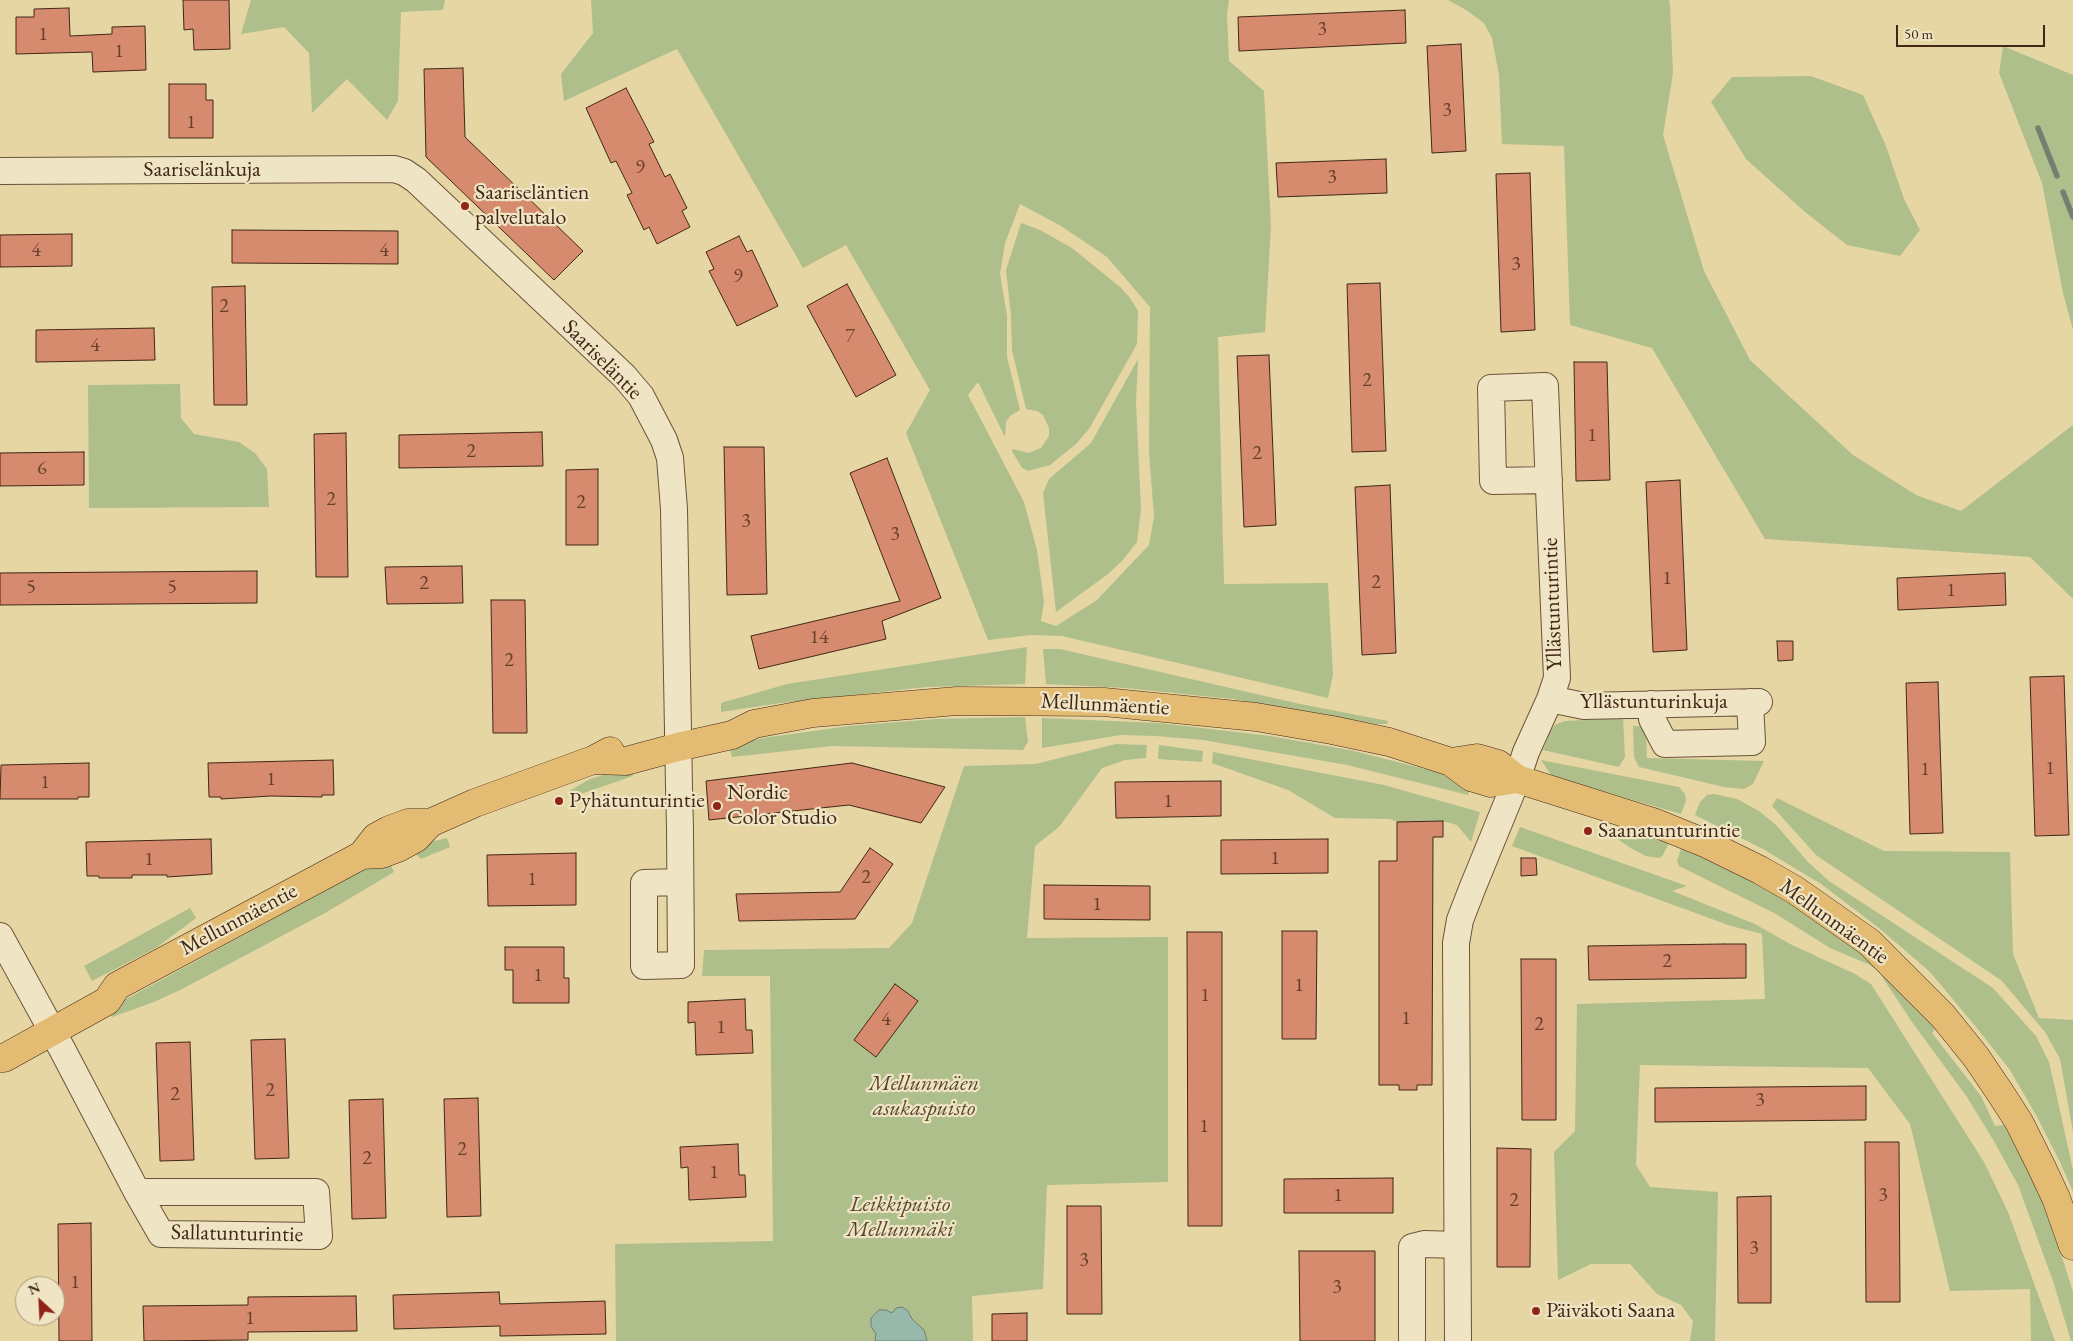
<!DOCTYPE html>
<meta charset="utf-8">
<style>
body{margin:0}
#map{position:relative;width:2073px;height:1341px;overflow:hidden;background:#e6d6a4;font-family:"EB Garamond",serif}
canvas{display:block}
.north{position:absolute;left:15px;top:1276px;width:50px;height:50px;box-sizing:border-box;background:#efe4c4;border:1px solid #aa987e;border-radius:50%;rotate:335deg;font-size:14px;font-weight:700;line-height:20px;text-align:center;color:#422716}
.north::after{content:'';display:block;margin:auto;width:18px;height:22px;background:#8f2418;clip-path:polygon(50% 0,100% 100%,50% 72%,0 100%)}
.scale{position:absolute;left:1896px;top:25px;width:149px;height:22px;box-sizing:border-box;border:2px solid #422716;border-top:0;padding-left:6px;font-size:15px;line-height:18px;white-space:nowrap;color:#422716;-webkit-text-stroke:4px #efe4c4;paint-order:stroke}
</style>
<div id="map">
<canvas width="2073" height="1341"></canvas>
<div class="north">N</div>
<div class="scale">50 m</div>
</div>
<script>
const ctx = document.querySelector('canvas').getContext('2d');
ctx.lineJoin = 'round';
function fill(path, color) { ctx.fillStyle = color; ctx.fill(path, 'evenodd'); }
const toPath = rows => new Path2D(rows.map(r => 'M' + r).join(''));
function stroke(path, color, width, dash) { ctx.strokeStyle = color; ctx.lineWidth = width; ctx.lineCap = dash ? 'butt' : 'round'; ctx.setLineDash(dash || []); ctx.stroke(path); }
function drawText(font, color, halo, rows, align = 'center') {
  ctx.font = font + ' "EB Garamond",serif'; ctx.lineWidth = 4.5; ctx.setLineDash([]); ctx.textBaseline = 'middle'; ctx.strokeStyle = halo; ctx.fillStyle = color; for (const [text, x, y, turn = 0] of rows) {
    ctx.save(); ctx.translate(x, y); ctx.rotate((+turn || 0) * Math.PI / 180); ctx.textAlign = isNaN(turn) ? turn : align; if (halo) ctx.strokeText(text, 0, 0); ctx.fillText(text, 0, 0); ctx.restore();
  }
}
fill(toPath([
 [251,0,445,0,443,10,401,12,398,101,387,120,347,79,312,113,309,53,284,27,241,34],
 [591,0,1229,0,1227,15,1229,61,1264,91,1271,225,1265,332,1218,337,1224,584,1328,583,1333,674,1328,698,1062,636,1031,635,988,640,906,433,930,390,846,245,803,268,677,49,564,101,561,74,593,33],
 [1020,204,1061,226,1107,257,1150,307,1149,452,1154,517,1149,545,1097,600,1056,626,1041,621,1044,602,1037,550,1024,502,968,395,978,382,1005,437,1006,422,1010,416,1020,410,1007,357,1007,316,1000,274,1005,243],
 [1448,0,1669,0,1670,5,1673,73,1663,135,1704,271,1750,360,1853,455,1916,495,1961,511,2073,425,2073,599,2030,557,1765,539,1652,348,1570,325,1564,146,1502,144,1499,75,1492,38,1484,23,1466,10],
 [2003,46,2073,75,2073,330,2063,293,2042,183,1999,73],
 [1811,76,1863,95,1886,146,1904,199,1920,230,1900,256,1847,245,1805,212,1746,159,1711,102,1732,77],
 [1021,223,1040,230,1072,248,1120,287,1130,298,1138,311,1137,344,1089,429,1076,444,1050,465,1028,471,1022,468,1012,451,1013,449,1028,453,1041,448,1049,436,1049,428,1043,415,1037,411,1026,409,1012,350,1011,316,1006,270],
 [1138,359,1136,403,1141,509,1137,542,1122,561,1108,574,1056,612,1043,493,1049,479,1091,443],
 [180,384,181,418,194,434,239,442,255,453,267,469,269,507,89,508,88,385],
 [1027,647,1025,684,926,687,781,703,721,712,721,703,787,684],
 [1043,649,1060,649,1300,704,1388,721,1387,724,1376,724,1233,699,1125,688,1046,684],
 [1025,717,1028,742,1023,750,832,746,732,757,729,746,763,738,849,726,936,719],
 [1042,718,1159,723,1270,736,1350,750,1472,781,1468,795,1347,765,1203,740,1155,736,1121,735,1042,748],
 [1623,718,1625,757,1619,767,1543,750,1550,732,1555,725,1565,721],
 [1633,726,1646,726,1647,758,1764,761,1753,784,1744,789,1724,787,1639,767,1634,757],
 [1116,744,1147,745,1146,758,1125,760,1102,768,1059,827,1035,846,1027,938,1168,937,1168,1182,1047,1185,1043,1289,972,1296,973,1341,616,1341,615,1244,773,1241,770,976,702,976,704,950,889,948,912,923,964,766,1035,764],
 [1159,745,1203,751,1202,762,1158,759],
 [1213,752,1384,785,1480,812,1471,842,1457,825,1443,821,1397,822,1390,819,1335,818,1288,790,1212,763],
 [1541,760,1679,787,1685,794,1686,801,1681,814,1558,778,1551,775],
 [633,766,633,776,572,797,569,791,590,779],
 [1714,794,1737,799,1759,811,1776,825,1808,862,1829,881,1993,988,2036,1036,2049,1062,2053,1079,2073,1170,2073,1192,2060,1162,2036,1115,2010,1070,1976,1027,1930,972,1879,928,1821,884,1763,849,1695,815,1700,802,1707,795],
 [1777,798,1884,851,2010,852,2013,954,2039,1018,2073,1020,2073,1132,2060,1059,2045,1032,2002,981,1816,855,1772,806],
 [1520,827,1687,886,1672,891,1755,924,1790,944,1855,974,1871,984,1984,1162,2008,1212,2055,1341,2031,1341,2030,1289,1950,1291,1910,1124,1868,1068,1640,1065,1636,1165,1650,1187,1718,1192,1715,1341,1690,1341,1693,1321,1681,1305,1657,1294,1630,1264,1591,1264,1558,1280,1554,1152,1575,1131,1577,1004,1765,999,1762,934,1731,926,1512,846],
 [1607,832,1643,834,1669,843,1663,855,1659,858,1646,856,1632,849],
 [447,838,450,847,421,859,409,847],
 [1681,849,1695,853,1788,899,1836,933,1873,964,1936,1028,1932,1033,1981,1096,1995,1126,2004,1125,2034,1182,2051,1222,2073,1292,2073,1341,2071,1341,2054,1284,2018,1185,1995,1143,1967,1097,1912,1022,1879,972,1870,965,1830,948,1776,914,1679,866,1677,861],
 [387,857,394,872,325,913,182,989,154,1002,112,1017,108,1009],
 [190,908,196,918,156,948,92,981,84,966]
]), '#aebf8b');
const water = toPath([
 [902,1307,908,1311,912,1319,924,1330,927,1341,875,1341,876,1334,871,1326,871,1318,879,1310,886,1310,892,1313,896,1308,902,1307]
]);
fill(water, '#97b9ab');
stroke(water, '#757f6f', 1);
stroke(toPath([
 [2038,128,2057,176],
 [2063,192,2073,217]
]), '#757f6f', 5.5);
const building = toPath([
 [183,0,229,0,230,49,194,50,193,29,184,30,183,0],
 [69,8,70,36,112,34,112,27,145,26,146,70,93,72,92,52,16,54,16,17,34,17,34,9,69,8],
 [1405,10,1406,43,1239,51,1238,17,1405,10],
 [1461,44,1466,151,1432,153,1427,46,1461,44],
 [463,68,465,137,583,251,554,280,426,157,424,69,463,68],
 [169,84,206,84,206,100,213,100,213,138,169,138,169,84],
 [626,88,654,142,649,144,665,177,670,174,687,208,682,211,690,227,657,244,649,227,644,230,627,195,632,193,616,161,611,163,586,108,626,88],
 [1386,159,1387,193,1278,197,1276,163,1386,159],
 [1530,173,1535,330,1501,332,1496,174,1530,173],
 [232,230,398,231,398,264,232,263,232,230],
 [72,234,72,266,0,267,0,235,72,234],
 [739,236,747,252,752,250,778,306,737,326,709,271,714,269,706,252,739,236],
 [1380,283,1386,451,1352,452,1347,284,1380,283],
 [847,284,896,375,856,397,807,306,847,284],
 [245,286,247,405,214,405,212,287,245,286],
 [154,328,155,360,36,362,36,330,154,328],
 [1269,355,1276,525,1244,527,1237,356,1269,355],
 [1574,362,1607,362,1610,480,1576,481,1574,362],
 [542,432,543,466,399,468,399,435,542,432],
 [346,433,348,577,316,577,314,434,346,433],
 [724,447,764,447,767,594,727,595,724,447],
 [84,452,84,485,0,486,0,453,84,452],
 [887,458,941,598,882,621,886,639,759,669,751,636,900,601,850,473,887,458],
 [598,469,598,545,566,545,566,470,598,469],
 [1680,480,1687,650,1653,652,1646,482,1680,480],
 [1390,485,1396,653,1362,655,1355,487,1390,485],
 [462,566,463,603,387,604,385,567,462,566],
 [257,571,257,603,0,605,0,573,257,571],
 [2005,573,2006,605,1898,610,1897,578,2005,573],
 [491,600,525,600,527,733,493,733,491,600],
 [1777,641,1793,641,1793,660,1778,661,1777,641],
 [2064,676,2069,835,2035,836,2030,677,2064,676],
 [1938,682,1943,833,1910,834,1906,683,1938,682],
 [333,760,334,795,322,795,322,797,271,796,221,799,221,797,209,797,208,763,333,760],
 [89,763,89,797,78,797,78,799,0,799,1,765,89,763],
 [852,763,945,787,921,823,849,805,709,820,706,781,852,763],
 [1221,781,1221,816,1116,818,1115,782,1221,781],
 [1443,821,1443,837,1433,837,1432,1085,1417,1085,1417,1090,1399,1090,1399,1085,1379,1085,1379,861,1397,861,1397,822,1443,821],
 [211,839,212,874,167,877,167,875,132,875,132,878,99,878,99,876,87,876,86,842,211,839],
 [1328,839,1328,873,1221,874,1221,840,1328,839],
 [870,848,893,864,855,919,739,921,736,894,840,892,870,848],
 [576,853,576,905,488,906,487,855,576,853],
 [1521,858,1536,858,1537,875,1521,876,1521,858],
 [1044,885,1150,886,1150,920,1044,919,1044,885],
 [1282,931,1317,931,1316,1039,1282,1039,1282,931],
 [1187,932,1222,932,1222,1226,1188,1226,1187,932],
 [1724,944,1746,944,1746,978,1589,980,1588,946,1724,944],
 [505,947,564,947,564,978,569,978,569,1003,513,1003,513,970,505,970,505,947],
 [1521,959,1556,959,1556,1120,1522,1120,1521,959],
 [895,984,918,1001,876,1057,854,1040,895,984],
 [745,999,746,1030,752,1030,753,1053,696,1055,695,1022,688,1023,688,1002,745,999],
 [285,1039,289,1158,255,1159,251,1040,285,1039],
 [190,1042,194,1160,160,1161,156,1043,190,1042],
 [1866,1086,1866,1120,1655,1122,1655,1088,1866,1086],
 [478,1098,481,1216,447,1217,444,1099,478,1098],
 [383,1099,386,1218,352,1219,349,1100,383,1099],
 [1865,1142,1899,1142,1900,1302,1866,1302,1865,1142],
 [738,1144,739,1175,745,1175,746,1197,689,1200,688,1167,681,1168,680,1147,738,1144],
 [1497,1148,1531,1149,1530,1267,1497,1267,1497,1148],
 [1393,1178,1393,1213,1284,1213,1284,1179,1393,1178],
 [1771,1196,1771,1303,1738,1303,1737,1197,1771,1196],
 [1067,1206,1101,1206,1102,1314,1067,1314,1067,1206],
 [91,1223,92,1341,59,1341,58,1224,91,1223],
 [1299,1251,1375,1251,1375,1341,1300,1341,1299,1251],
 [499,1292,500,1304,605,1301,606,1334,500,1336,500,1326,394,1329,393,1295,499,1292],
 [356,1296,357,1331,248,1332,248,1340,144,1341,143,1306,248,1305,248,1297,356,1296],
 [1027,1313,1027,1341,992,1341,992,1314,1027,1313]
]);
fill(building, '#d68a6e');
stroke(building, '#422716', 1);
const minor = toPath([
 [0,171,394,169,404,172,416,180,624,376,641,396,664,440,670,458,674,509,679,787,680,829,681,965,644,966,644,883,680,882],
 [1550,699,1584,706,1759,702],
 [1651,704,1652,719,1665,744,1752,742,1750,702],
 [0,936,62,1049,137,1192,161,1234,319,1236,316,1192,137,1192],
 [1412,1341,1412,1247,1424,1244,1457,1245],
 [1458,1341,1456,943,1460,920,1472,889,1517,779,1526,752,1550,699,1557,678,1549,489,1545,386,1491,388,1493,481,1549,480]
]);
const major = toPath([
 [593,760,626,761,678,747,732,735,754,724,813,713,957,701,1104,702,1256,717,1332,730,1389,742,1451,762,1471,777,1491,783,1517,779],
 [1451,762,1477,758,1498,764,1517,779,1653,822,1705,843,1760,870,1795,890,1869,942,1943,1016,1976,1057,2001,1094,2019,1122,2042,1168,2056,1198,2073,1246],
 [362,855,382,854,398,848,416,838,430,823,475,803,593,760,610,751],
 [0,1058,4,1058,107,1001,117,986,362,855,376,837,389,830,408,823,430,823]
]);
stroke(minor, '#6b533a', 28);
stroke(major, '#422716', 29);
stroke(minor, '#efe4c4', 26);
stroke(major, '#e3bb72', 28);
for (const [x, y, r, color] of [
 [465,206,5,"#8f2418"],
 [559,801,5,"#8f2418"],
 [717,806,5,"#8f2418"],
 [1588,831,5,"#8f2418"],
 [1536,1311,5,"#8f2418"]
]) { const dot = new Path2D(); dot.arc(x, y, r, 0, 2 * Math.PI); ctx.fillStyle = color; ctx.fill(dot); stroke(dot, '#efe4c4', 2); }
drawText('20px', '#67402c', null, [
 ["3",1322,30],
 ["1",43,35],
 ["1",119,52],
 ["3",1447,111],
 ["1",191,123],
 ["9",640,168],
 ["3",1332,178],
 ["4",36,251],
 ["4",384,251],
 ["3",1516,265],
 ["9",738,277],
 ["2",224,307],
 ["7",850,337],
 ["4",95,346],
 ["2",1367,381],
 ["1",1592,436],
 ["2",471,452],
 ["2",1257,454],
 ["6",42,469],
 ["2",331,500],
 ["2",581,503],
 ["3",746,522],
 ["3",895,535],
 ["1",1667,579],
 ["2",1376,583],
 ["2",424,584],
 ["5",31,588],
 ["5",172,588],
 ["1",1951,591],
 ["14",819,638],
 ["2",509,661],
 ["1",2050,769],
 ["1",1925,770],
 ["1",271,780],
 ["1",45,783],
 ["1",1168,802],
 ["1",1275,859],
 ["1",149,860],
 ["2",866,878],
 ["1",532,880],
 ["1",1097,905],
 ["2",1667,962],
 ["1",538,976],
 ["1",1299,986],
 ["1",1205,996],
 ["1",1406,1019],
 ["4",886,1020],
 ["2",1539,1025],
 ["1",721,1028],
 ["2",270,1091],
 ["2",175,1095],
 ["3",1760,1101],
 ["1",1204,1127],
 ["2",462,1150],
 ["2",367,1159],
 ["1",714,1173],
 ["1",1338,1196],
 ["3",1883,1196],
 ["2",1514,1201],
 ["3",1754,1249],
 ["3",1084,1261],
 ["1",75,1283],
 ["3",1337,1288],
 ["1",250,1319]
]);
drawText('22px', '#422716', '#efe4c4', [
 ["Saariselänkuja",202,170],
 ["Saariseläntie",602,360,45],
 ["Yllästunturintie",1553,604,-92],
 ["Yllästunturinkuja",1654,702],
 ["Mellunmäentie",1105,705,3],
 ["Mellunmäentie",239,920,-28],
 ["Mellunmäentie",1834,922,36],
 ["Sallatunturintie",237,1234,1]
]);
drawText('22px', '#422716', '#efe4c4', [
 ["Saariseläntien",475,193],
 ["palvelutalo",475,218],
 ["Nordic",727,793],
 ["Color Studio",727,818],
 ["Pyhätunturintie",569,801],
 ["Saanatunturintie",1598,831],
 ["Päiväkoti Saana",1546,1311]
], 'left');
drawText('italic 22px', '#58452d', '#efe4c4', [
 ["Mellunmäen",924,1084],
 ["asukaspuisto",924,1109],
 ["Leikkipuisto",900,1205],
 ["Mellunmäki",900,1230]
]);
</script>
